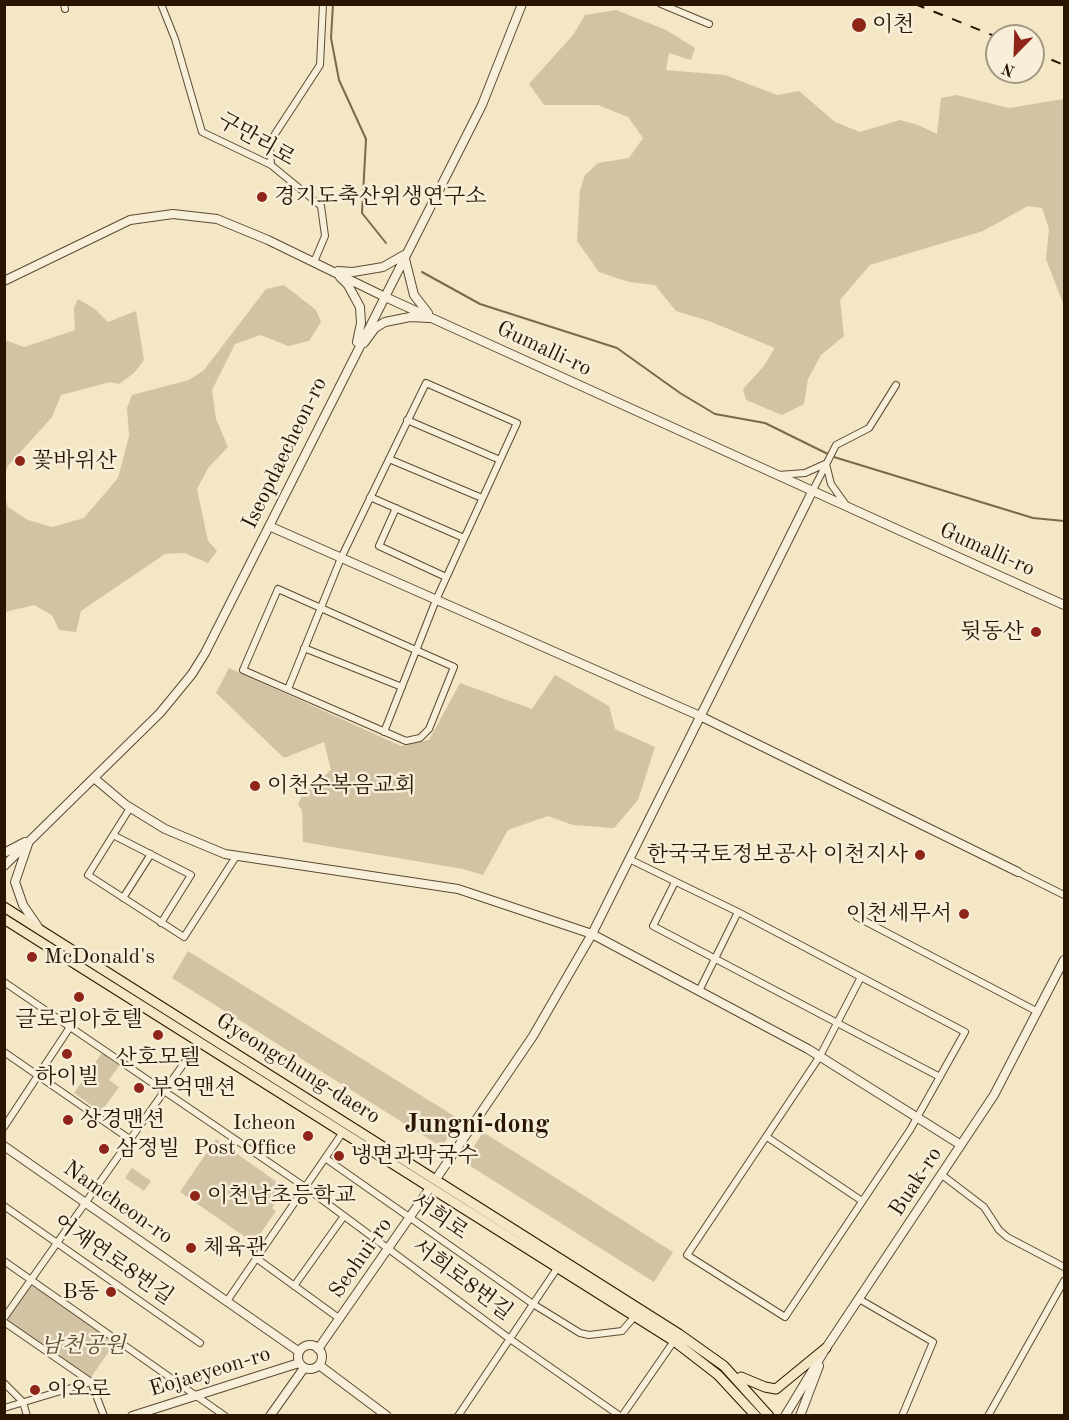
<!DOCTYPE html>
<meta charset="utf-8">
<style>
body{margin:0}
#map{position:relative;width:1069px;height:1420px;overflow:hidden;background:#f3e7c6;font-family:"Old Standard TT",serif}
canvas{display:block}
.frame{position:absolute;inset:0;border:6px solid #2a1600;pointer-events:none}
.north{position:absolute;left:985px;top:24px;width:60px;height:60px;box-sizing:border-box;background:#f7efda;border:2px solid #a59883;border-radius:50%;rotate:203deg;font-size:16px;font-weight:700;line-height:24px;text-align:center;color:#2a1600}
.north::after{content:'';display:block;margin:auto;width:21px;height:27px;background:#8f2418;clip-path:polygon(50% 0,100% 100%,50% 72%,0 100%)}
</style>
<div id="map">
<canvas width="1069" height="1420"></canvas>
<div class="frame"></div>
<div class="north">N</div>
</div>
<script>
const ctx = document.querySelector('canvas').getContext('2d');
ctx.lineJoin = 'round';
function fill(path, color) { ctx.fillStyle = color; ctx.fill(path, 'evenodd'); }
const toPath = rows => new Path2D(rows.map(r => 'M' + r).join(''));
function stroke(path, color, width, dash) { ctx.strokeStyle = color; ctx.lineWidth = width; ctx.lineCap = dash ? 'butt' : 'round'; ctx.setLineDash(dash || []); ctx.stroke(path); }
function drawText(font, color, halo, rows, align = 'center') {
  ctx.font = font + ' "Old Standard TT","Noto Serif KR",serif'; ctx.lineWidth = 5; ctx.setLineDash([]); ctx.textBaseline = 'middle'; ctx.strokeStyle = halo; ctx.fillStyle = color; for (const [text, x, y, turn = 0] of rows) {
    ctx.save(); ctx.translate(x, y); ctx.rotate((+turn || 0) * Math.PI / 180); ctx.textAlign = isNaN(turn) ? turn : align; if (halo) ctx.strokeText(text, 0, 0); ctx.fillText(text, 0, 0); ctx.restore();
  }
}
fill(toPath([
 [616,10,666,30,695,48,691,60,669,53,666,70,725,75,777,95,799,91,835,122,860,132,900,120,918,125,937,134,941,98,957,95,1009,108,1064,99,1064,306,1046,259,1049,229,1042,208,1028,206,983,231,870,265,840,300,844,336,821,355,808,379,804,404,782,415,746,400,743,389,763,367,775,348,709,321,676,311,655,285,629,282,599,272,577,241,580,190,585,175,598,163,629,158,643,138,628,117,598,105,544,105,529,84,573,35,585,15],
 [284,285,316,310,321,322,309,341,288,346,261,335,235,344,212,390,216,419,228,447,208,468,197,489,208,541,217,551,208,563,184,553,165,554,81,611,76,632,59,630,52,615,34,605,5,612,5,498,8,507,28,520,52,527,84,518,118,478,129,436,127,408,132,395,189,380,204,370,266,289],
 [78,299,95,309,108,322,136,311,144,360,134,373,119,384,110,382,61,395,52,417,8,466,5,474,5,340,24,347,75,330,74,308],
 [229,668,401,746,429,740,460,683,532,709,555,675,609,706,615,729,655,747,638,800,614,828,573,825,548,816,508,830,483,875,463,869,303,842,302,810,298,805,301,797,331,770,324,742,284,758,216,693],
 [188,951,459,1119,442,1147,172,978],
 [102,1053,119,1066,109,1080,119,1087,101,1112,74,1093],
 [483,1132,673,1252,654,1282,464,1162],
 [216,1139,277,1182,274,1187,282,1193,272,1208,276,1211,254,1243,180,1192],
 [132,1168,151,1181,144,1191,125,1178],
 [32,1283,116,1341,90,1379,6,1320]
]), '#d1c3a4');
stroke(toPath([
 [333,4,331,38,339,80,366,139,362,213,386,243],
 [422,272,480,304,617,348,680,393,715,414,765,423,834,457,1033,518,1064,521]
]), '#7a694f', 2);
const minor = toPath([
 [64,4,65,9],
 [161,4,175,39,202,132,271,165,321,206,325,236,314,262],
 [661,4,709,24],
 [271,165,270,148,275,134,320,65,323,4],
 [407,420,500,460],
 [389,459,482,498],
 [826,464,831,484,846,505],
 [778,475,805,473,825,464],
 [812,492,836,445,869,428,896,385],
 [370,497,464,538],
 [396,508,379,546,446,577],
 [278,589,454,667,429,729,420,738,406,741,243,670,278,589],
 [304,648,402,687],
 [288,689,341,558,426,383,517,423,436,600,384,732],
 [130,808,88,875,184,937,237,855],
 [113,835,191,875,161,923],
 [629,859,738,912,965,1032,910,1130,785,1317,687,1255,820,1056,861,977],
 [1018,872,1064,895],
 [675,882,653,926,940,1077],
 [123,898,151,854],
 [857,917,1038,1012],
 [4,982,305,1187,510,1339,620,1416],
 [699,991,738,912],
 [4,1052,131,1140],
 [4,1127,70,1027],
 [767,1137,862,1201],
 [325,1158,533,1304,580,1333,589,1335,622,1331,635,1316],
 [942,1175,984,1207,999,1230,1007,1237,1064,1267],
 [4,1206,200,1343],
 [256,1258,340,1319],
 [4,1261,225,1416],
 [294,1286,344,1216],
 [859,1299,933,1342,902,1416],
 [227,1301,343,1132],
 [4,1318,199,1042],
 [4,1322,91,1382,104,1416],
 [4,1383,23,1402,27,1416],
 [4,1408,91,1382],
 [458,1416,558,1267],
 [622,1416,674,1341],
 [988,1416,1064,1281]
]);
const tertiary = toPath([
 [338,271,353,272,383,267,404,255,414,295,428,313],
 [340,277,348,285,360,307,361,323,357,342],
 [4,281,130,220,173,214,217,219,268,240,383,296,1064,605],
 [364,343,375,328,385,322,410,317,429,318],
 [269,526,700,716,1018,872],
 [94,778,126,805,165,829,225,854,458,889,592,934,808,1049,961,1145],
 [28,844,15,882,23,905,38,927],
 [4,853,25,842],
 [4,866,160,713,192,674,205,653,482,105,522,4],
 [4,1146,298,1351],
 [436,1179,533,1036,592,934,812,492],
 '298 1357a12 12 0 1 1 24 0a12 12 0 1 1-24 0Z',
 [318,1349,430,1188],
 [319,1365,387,1416],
 [132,1416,299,1363],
 [270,1416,304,1368],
 [785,1416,826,1348,994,1095,1064,960],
 [800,1416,819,1366]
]);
const primary = toPath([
 [4,907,679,1334,724,1366,769,1416],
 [4,919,674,1341,718,1375,756,1416],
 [741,1377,765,1387,776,1389,826,1348]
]);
stroke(minor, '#5c4a32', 8);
stroke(tertiary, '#5c4a32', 10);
stroke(primary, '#2a1600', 11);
stroke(minor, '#f7efda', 6);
stroke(tertiary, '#f7efda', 8);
stroke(primary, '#f3e7c6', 9);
stroke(toPath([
 [915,4,997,37],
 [1033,52,1064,65]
]), '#2a1600', 2, [10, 10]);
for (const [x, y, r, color] of [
 [859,25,8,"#8f2418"],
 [262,197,6,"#8f2418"],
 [20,461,6,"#8f2418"],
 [1036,632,6,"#8f2418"],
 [255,786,6,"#8f2418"],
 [920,855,6,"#8f2418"],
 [964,914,6,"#8f2418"],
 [32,957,6,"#8f2418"],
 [79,997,6,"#8f2418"],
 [158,1035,6,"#8f2418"],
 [67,1054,6,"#8f2418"],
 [139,1088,6,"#8f2418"],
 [68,1120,6,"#8f2418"],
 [308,1136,6,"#8f2418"],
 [104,1149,6,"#8f2418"],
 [339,1156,6,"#8f2418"],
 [195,1196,6,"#8f2418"],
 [191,1248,6,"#8f2418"],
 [111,1292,6,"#8f2418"],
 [35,1390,6,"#8f2418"]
]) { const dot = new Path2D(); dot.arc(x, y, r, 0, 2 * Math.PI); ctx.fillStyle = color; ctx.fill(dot); stroke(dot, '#f7efda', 2); }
drawText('22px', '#2a1600', '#f7efda', [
 ["이천",872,25],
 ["경기도축산위생연구소",274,197],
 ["꽃바위산",32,461],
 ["뒷동산",1024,632,"right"],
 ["이천순복음교회",267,786],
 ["한국국토정보공사 이천지사",908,855,"right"],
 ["이천세무서",952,914,"right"],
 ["McDonald's",44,957],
 ["글로리아호텔",79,1020,"center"],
 ["산호모텔",158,1058,"center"],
 ["하이빌",67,1077,"center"],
 ["부억맨션",151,1088],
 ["상경맨션",80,1120],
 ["Icheon",296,1123,"right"],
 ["Post Office",296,1148,"right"],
 ["삼정빌",116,1149],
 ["냉면과막국수",351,1156],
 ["이천남초등학교",207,1196],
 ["체육관",203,1248],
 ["B동",99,1292,"right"],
 ["이오로",47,1390]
], 'left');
drawText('22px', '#2a1600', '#f7efda', [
 ["구만리로",256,140,30],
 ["Gumalli-ro",544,349,25],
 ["Iseopdaecheon-ro",285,453,-64],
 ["Gumalli-ro",987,550,24],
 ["Gyeongchung-daero",298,1069,32],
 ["Buak-ro",916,1182,-57],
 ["Namcheon-ro",118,1203,35],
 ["서희로",439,1217,35],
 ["Seohui-ro",361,1258,-55],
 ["어재연로8번길",113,1260,35],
 ["서희로8번길",462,1280,37],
 ["Eojaeyeon-ro",210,1372,-17]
]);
drawText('italic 22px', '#5c4a31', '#f7efda', [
 ["남천공원",83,1346]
]);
drawText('bold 26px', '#2a1600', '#f7efda', [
 ["Jungni-dong",477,1125]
]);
</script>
